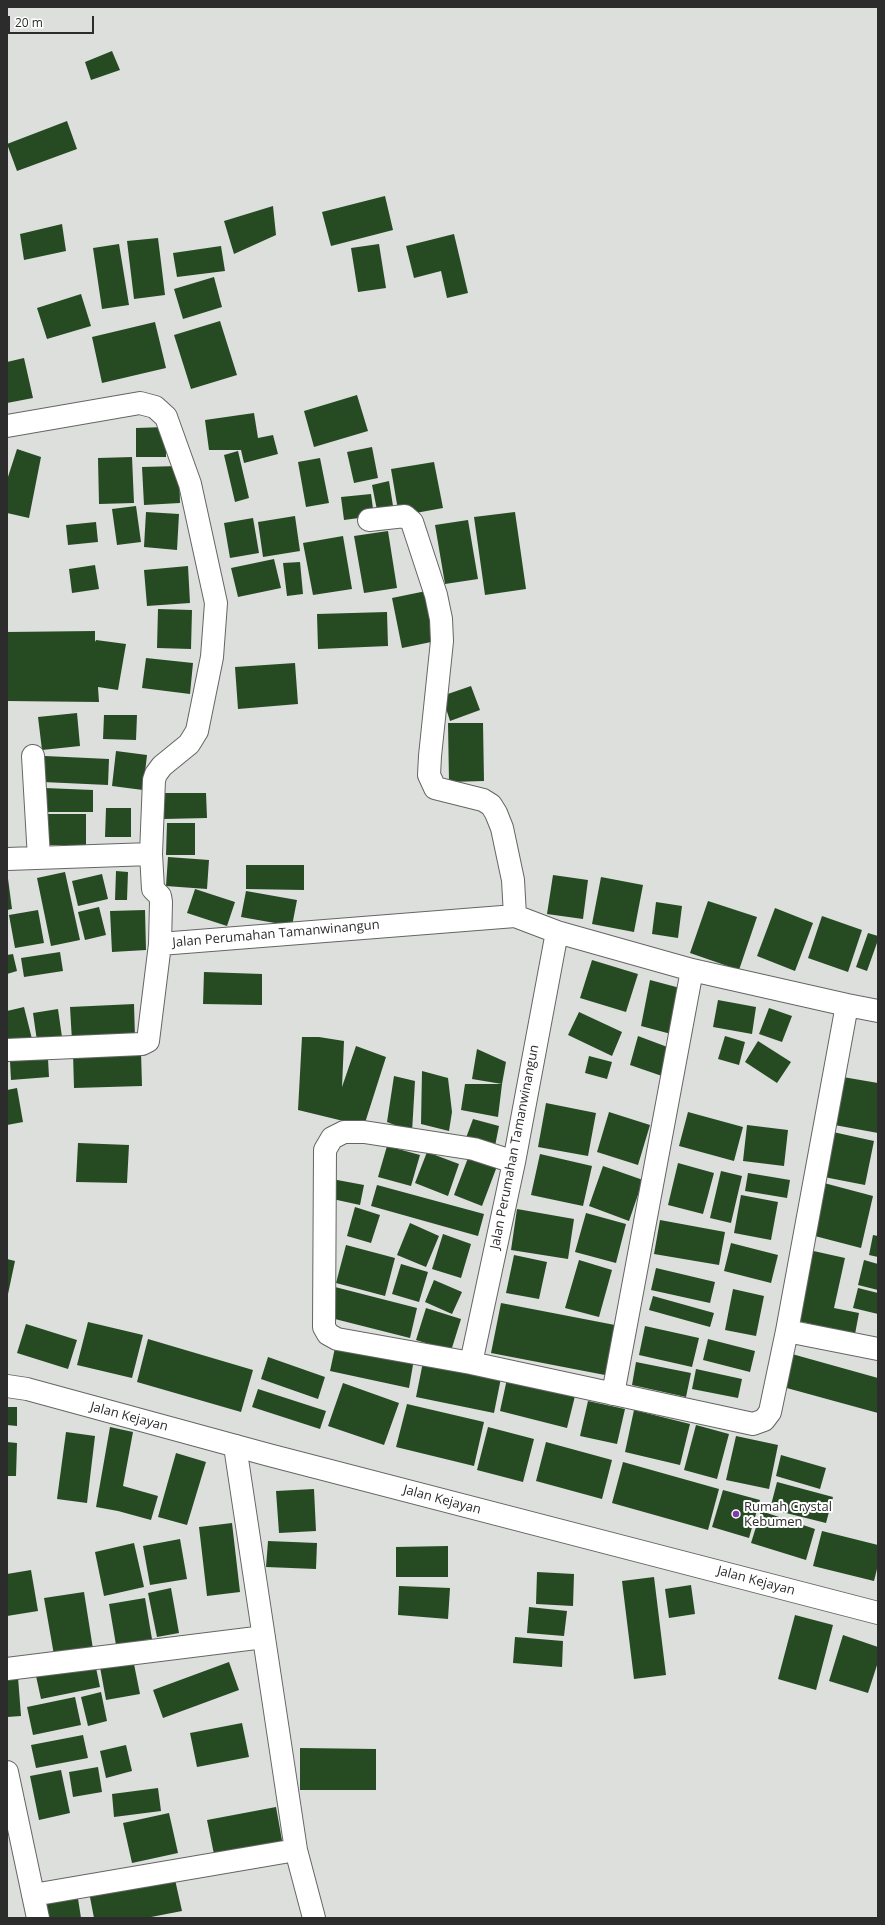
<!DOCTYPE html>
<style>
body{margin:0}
#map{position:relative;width:885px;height:1925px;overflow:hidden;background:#dcdfdc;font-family:"Open Sans",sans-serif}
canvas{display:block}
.frame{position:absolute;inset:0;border:8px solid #2b2c2b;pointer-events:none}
.scale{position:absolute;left:8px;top:16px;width:86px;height:18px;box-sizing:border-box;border:2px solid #2b2c2b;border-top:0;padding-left:5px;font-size:12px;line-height:14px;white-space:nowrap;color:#2b2c2b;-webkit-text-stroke:3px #fff;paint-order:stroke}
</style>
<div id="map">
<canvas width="885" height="1925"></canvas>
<div class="frame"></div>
<div class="scale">20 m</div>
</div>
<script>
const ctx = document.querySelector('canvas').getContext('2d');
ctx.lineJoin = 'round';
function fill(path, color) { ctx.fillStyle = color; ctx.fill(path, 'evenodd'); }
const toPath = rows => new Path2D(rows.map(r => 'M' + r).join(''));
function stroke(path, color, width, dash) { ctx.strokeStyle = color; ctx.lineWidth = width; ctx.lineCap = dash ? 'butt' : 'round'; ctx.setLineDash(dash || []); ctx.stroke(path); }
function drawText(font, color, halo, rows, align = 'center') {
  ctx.font = font + ' "Open Sans",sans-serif'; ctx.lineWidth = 4; ctx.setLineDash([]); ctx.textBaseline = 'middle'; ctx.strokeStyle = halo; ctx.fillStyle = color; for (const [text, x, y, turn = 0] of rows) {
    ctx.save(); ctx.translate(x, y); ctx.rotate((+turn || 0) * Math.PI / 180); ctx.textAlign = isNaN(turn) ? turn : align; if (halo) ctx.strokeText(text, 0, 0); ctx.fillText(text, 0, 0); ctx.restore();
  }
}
fill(toPath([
 [112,51,120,70,91,80,85,62],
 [67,121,77,149,17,171,7,144],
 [385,196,393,230,331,246,322,212],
 [273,206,276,235,234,254,224,221],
 [62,224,66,251,24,260,20,234],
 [454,234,468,293,447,298,441,271,414,278,406,246],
 [158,238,165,295,134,299,127,241],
 [119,244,129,305,102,309,93,248],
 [379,244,386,288,358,292,351,248],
 [221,246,225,271,177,277,173,253],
 [214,277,222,307,183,319,174,289],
 [81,294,91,326,47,339,37,308],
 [220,321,237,375,191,389,174,335],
 [155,322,166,368,102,383,92,337],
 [24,358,33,398,7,403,7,362],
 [357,395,368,431,314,447,304,411],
 [254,413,258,438,273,435,278,454,244,463,241,450,209,450,205,420],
 [166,427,166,457,136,457,136,428],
 [372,447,378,478,354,483,347,452],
 [17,449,41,457,29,518,7,513,7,480],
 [238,451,249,498,235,502,224,455],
 [132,457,134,503,99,504,98,458],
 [320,458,329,503,306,507,298,462],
 [434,462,443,508,399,516,391,469],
 [179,466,180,503,144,505,142,467],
 [389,481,394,512,378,515,372,485],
 [371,494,374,516,344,520,341,497],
 [136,506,141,542,117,545,112,509],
 [146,512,179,514,177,550,144,547],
 [515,512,526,589,485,595,474,517],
 [295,516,300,551,263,557,258,522],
 [253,518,259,553,230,558,224,523],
 [468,520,478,579,445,584,435,525],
 [96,522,98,542,68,545,66,525],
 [388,531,397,588,364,593,354,536],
 [343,536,352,589,313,595,303,543],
 [274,559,281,588,238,597,231,568],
 [300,562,303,594,287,596,283,563],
 [95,565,99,589,72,593,69,569],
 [188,566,190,603,147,606,144,570],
 [431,590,441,640,402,648,392,598],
 [158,609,192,610,191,649,157,648],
 [387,612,388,646,318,649,317,614],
 [95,631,95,642,96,640,126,644,118,690,98,687,99,702,7,701,7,632],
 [146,658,193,663,190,694,142,688],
 [295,663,298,704,238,709,235,667],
 [471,686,480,710,450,721,442,696],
 [77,713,80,746,42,750,38,717],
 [104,715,137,715,136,740,103,739],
 [448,723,483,723,484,781,449,782],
 [116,751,147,755,143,790,112,786],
 [45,756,109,759,108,785,43,782],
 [45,788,93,790,93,812,45,812],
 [163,793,206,793,207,818,164,819],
 [106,808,131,808,131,837,105,837],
 [45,814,86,814,86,845,45,845],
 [167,823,195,823,195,855,166,855],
 [168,857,209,860,207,889,166,886],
 [246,865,304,865,304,890,246,889],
 [7,871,12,909,7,910],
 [116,871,128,872,127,900,115,900],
 [65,872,80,940,51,946,37,878],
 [102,874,108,899,78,906,72,881],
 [553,875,588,880,583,919,547,914],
 [601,877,643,885,634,932,592,924],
 [195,889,235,902,227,926,187,913],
 [246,891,297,900,292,926,241,917],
 [708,901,757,917,739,970,690,953],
 [656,902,682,906,678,938,652,934],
 [99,907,106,935,85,940,78,912],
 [775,908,813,923,795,971,757,956],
 [38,910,44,943,15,948,9,915],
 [145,910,146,950,112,952,110,911],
 [822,916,862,930,848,972,808,958],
 [868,933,878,936,878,940,867,971,856,967],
 [60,952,63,971,24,977,21,958],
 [13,954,17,971,7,974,7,955],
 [592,960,638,974,626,1012,580,998],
 [204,972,262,974,262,1005,203,1004],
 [650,980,680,988,671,1034,641,1026],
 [718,1000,756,1007,752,1034,713,1027],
 [134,1004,135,1038,72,1041,70,1007],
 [24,1007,32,1039,7,1045,7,1011],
 [769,1008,792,1016,782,1042,759,1034],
 [58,1009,62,1037,37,1041,33,1013],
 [579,1012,622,1032,612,1056,568,1035],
 [638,1036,670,1048,662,1076,630,1065],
 [725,1036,745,1042,739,1065,718,1059],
 [302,1037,319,1037,344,1041,342,1087,356,1046,386,1057,364,1126,298,1110],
 [758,1041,791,1062,777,1083,745,1062],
 [477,1049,506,1062,502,1084,472,1079],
 [141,1052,142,1086,74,1088,73,1053],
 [589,1056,612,1062,607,1079,585,1073],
 [48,1059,49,1077,11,1080,10,1061],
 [422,1071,448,1078,452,1112,449,1131,421,1124],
 [394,1076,415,1081,412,1132,387,1122],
 [837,1076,878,1083,878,1133,829,1124],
 [465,1084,502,1084,498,1117,461,1110],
 [17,1088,23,1122,7,1125,7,1090],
 [546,1103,596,1113,588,1156,538,1147],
 [609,1112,650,1125,638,1165,597,1152],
 [688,1112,743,1127,734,1161,679,1146],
 [473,1119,499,1126,494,1151,463,1146],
 [747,1125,788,1130,784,1166,743,1161],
 [833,1132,874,1141,865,1185,824,1177],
 [78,1143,129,1145,127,1183,76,1182],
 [387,1146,420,1155,411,1186,378,1177],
 [471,1150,499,1161,482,1206,454,1195],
 [427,1152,459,1164,448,1196,415,1183],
 [540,1154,592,1166,583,1206,531,1195],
 [678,1163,714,1173,703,1214,668,1205],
 [603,1166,643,1180,629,1221,589,1206],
 [721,1171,742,1176,731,1223,710,1218],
 [748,1173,790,1180,787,1198,745,1191],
 [332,1179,364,1185,360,1205,328,1198],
 [824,1183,873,1196,861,1248,811,1235],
 [377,1185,484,1214,478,1236,371,1206],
 [741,1195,778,1202,771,1240,734,1233],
 [355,1207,380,1215,371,1243,347,1236],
 [517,1209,574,1219,568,1259,511,1250],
 [586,1213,626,1224,616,1263,575,1252],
 [660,1220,725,1232,719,1265,654,1254],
 [410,1223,439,1236,426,1267,397,1255],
 [443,1234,471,1244,461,1278,432,1269],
 [873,1235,878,1236,878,1257,869,1255],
 [731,1243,778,1255,771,1283,724,1271],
 [346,1245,395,1258,385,1296,336,1283],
 [809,1250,845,1258,834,1308,859,1313,855,1334,794,1320],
 [514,1255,547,1262,539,1299,506,1293],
 [7,1259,15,1261,8,1294,7,1294],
 [579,1260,612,1270,599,1317,565,1308],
 [864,1260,878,1264,878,1290,858,1285],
 [401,1264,428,1272,419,1302,392,1294],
 [656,1268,715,1282,710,1303,651,1290],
 [434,1280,462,1292,452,1314,425,1302],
 [335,1287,417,1308,410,1338,327,1317],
 [858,1288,878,1293,878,1314,853,1308],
 [733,1289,764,1296,756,1336,725,1330],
 [653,1296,714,1313,710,1327,649,1310],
 [501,1303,615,1325,605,1375,491,1353],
 [426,1308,461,1319,451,1351,416,1340],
 [88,1322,143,1335,132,1378,77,1365],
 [26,1324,77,1340,68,1369,17,1353],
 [645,1326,699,1338,692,1367,639,1355],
 [148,1339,253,1370,241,1412,137,1382],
 [708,1339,755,1351,750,1372,703,1360],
 [336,1343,414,1359,409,1388,330,1371],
 [792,1354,878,1378,878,1413,783,1387],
 [268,1357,325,1377,318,1399,261,1379],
 [423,1362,501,1378,494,1413,416,1397],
 [636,1362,691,1373,686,1397,632,1385],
 [696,1369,742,1379,738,1398,692,1389],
 [507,1379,575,1396,567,1428,500,1411],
 [343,1383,399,1403,384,1445,328,1426],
 [258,1389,326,1411,320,1429,252,1407],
 [588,1401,625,1409,617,1444,580,1436],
 [407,1404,484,1422,474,1466,396,1447],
 [7,1407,17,1407,17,1426,7,1425],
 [634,1410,690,1424,680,1465,625,1452],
 [696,1425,729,1434,717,1479,684,1470],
 [110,1427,133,1432,123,1486,158,1496,151,1520,118,1511,96,1507],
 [488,1427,534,1439,523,1482,477,1470],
 [66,1432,95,1436,87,1503,57,1499],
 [736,1436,778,1445,769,1489,726,1480],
 [7,1442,17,1443,16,1476,7,1476],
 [546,1442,612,1460,602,1499,536,1481],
 [176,1453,206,1462,187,1525,158,1517],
 [781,1455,826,1468,820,1489,776,1476],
 [623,1462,719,1489,708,1530,612,1503],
 [777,1482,833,1497,826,1523,770,1509],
 [314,1489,316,1531,279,1533,276,1491],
 [723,1490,760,1500,749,1538,712,1527],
 [761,1511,815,1529,806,1560,751,1543],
 [232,1523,240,1592,207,1596,199,1527],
 [822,1531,878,1545,878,1565,874,1581,813,1566],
 [180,1539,187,1579,150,1585,143,1546],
 [268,1541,317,1543,316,1569,266,1567],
 [134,1543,144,1587,104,1596,95,1552],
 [448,1546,448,1577,396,1577,396,1547],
 [31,1570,38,1611,7,1616,7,1574],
 [537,1572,574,1574,573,1606,536,1604],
 [654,1577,666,1675,634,1679,622,1581],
 [691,1585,695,1614,669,1618,665,1589],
 [399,1586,450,1588,448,1619,398,1615],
 [171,1588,179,1633,157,1637,148,1593],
 [84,1592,93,1649,54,1655,44,1598],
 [145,1598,152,1639,116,1645,109,1604],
 [529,1607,567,1611,564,1636,527,1633],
 [795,1615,833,1625,816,1690,778,1679],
 [843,1635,878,1647,878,1662,868,1693,829,1681],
 [515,1637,563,1641,562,1667,513,1663],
 [131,1649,140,1694,106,1700,98,1656],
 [229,1662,239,1690,163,1718,153,1690],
 [95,1663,100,1687,41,1699,36,1676],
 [18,1677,21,1716,7,1717,7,1678],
 [101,1692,107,1721,88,1726,81,1697],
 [75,1697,81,1725,33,1735,27,1707],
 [242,1723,249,1757,197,1767,190,1733],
 [83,1735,88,1758,36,1768,31,1745],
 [126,1745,132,1771,106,1778,100,1751],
 [300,1748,376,1749,376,1790,300,1790],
 [98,1767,102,1792,73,1797,69,1772],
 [61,1770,70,1813,39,1820,30,1776],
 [158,1788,161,1811,114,1817,112,1794],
 [276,1807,283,1846,215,1859,207,1820],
 [169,1813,178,1853,132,1863,123,1823],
 [174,1875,182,1911,146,1918,94,1918,89,1892],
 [77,1892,81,1918,47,1918,44,1896]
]), '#264b23');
const street = toPath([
 [7,426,140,403,155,407,166,417,190,484,216,603,212,657,197,731,189,744,162,766,156,774,154,780,151,854,153,889,160,896,161,902,160,944,148,1041,142,1044,7,1050],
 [369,520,405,516,412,522,436,595,441,619,442,641,430,756,429,775,435,788,483,800,491,805,496,813,502,828,513,880,515,916],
 [33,756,39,858],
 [7,859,151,854],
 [160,944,515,916,557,932,692,970,847,1005,878,1011],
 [514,1162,474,1149,364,1132,344,1132,332,1138,325,1150,324,1327,328,1334,337,1339,471,1363,753,1424,764,1420,770,1412,787,1331,878,1349],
 [787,1331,847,1005],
 [471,1363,514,1162,557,932],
 [613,1394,692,970],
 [235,1446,296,1850,314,1918],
 [7,1669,264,1637],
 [7,1772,38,1918],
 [33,1895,296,1850]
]);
const secondary = toPath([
 [7,1386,27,1389,269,1455,878,1613]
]);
stroke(street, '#646664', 24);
stroke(secondary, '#646664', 24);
stroke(street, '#fff', 22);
stroke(secondary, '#fff', 22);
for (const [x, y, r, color] of [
 [736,1514,4,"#803aae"]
]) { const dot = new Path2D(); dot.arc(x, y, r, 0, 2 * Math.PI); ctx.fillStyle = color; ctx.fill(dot); stroke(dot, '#fff', 1.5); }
drawText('13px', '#2b2c2b', '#fff', [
 ["Jalan Perumahan Tamanwinangun",276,934,-5],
 ["Jalan Perumahan Tamanwinangun",515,1147,-79],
 ["Jalan Kejayan",129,1417,15],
 ["Jalan Kejayan",442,1500,15],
 ["Jalan Kejayan",756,1581,15]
]);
drawText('13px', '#2b2c2b', '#fff', [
 ["Rumah Crystal",744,1507],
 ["Kebumen",744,1522]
], 'left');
</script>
